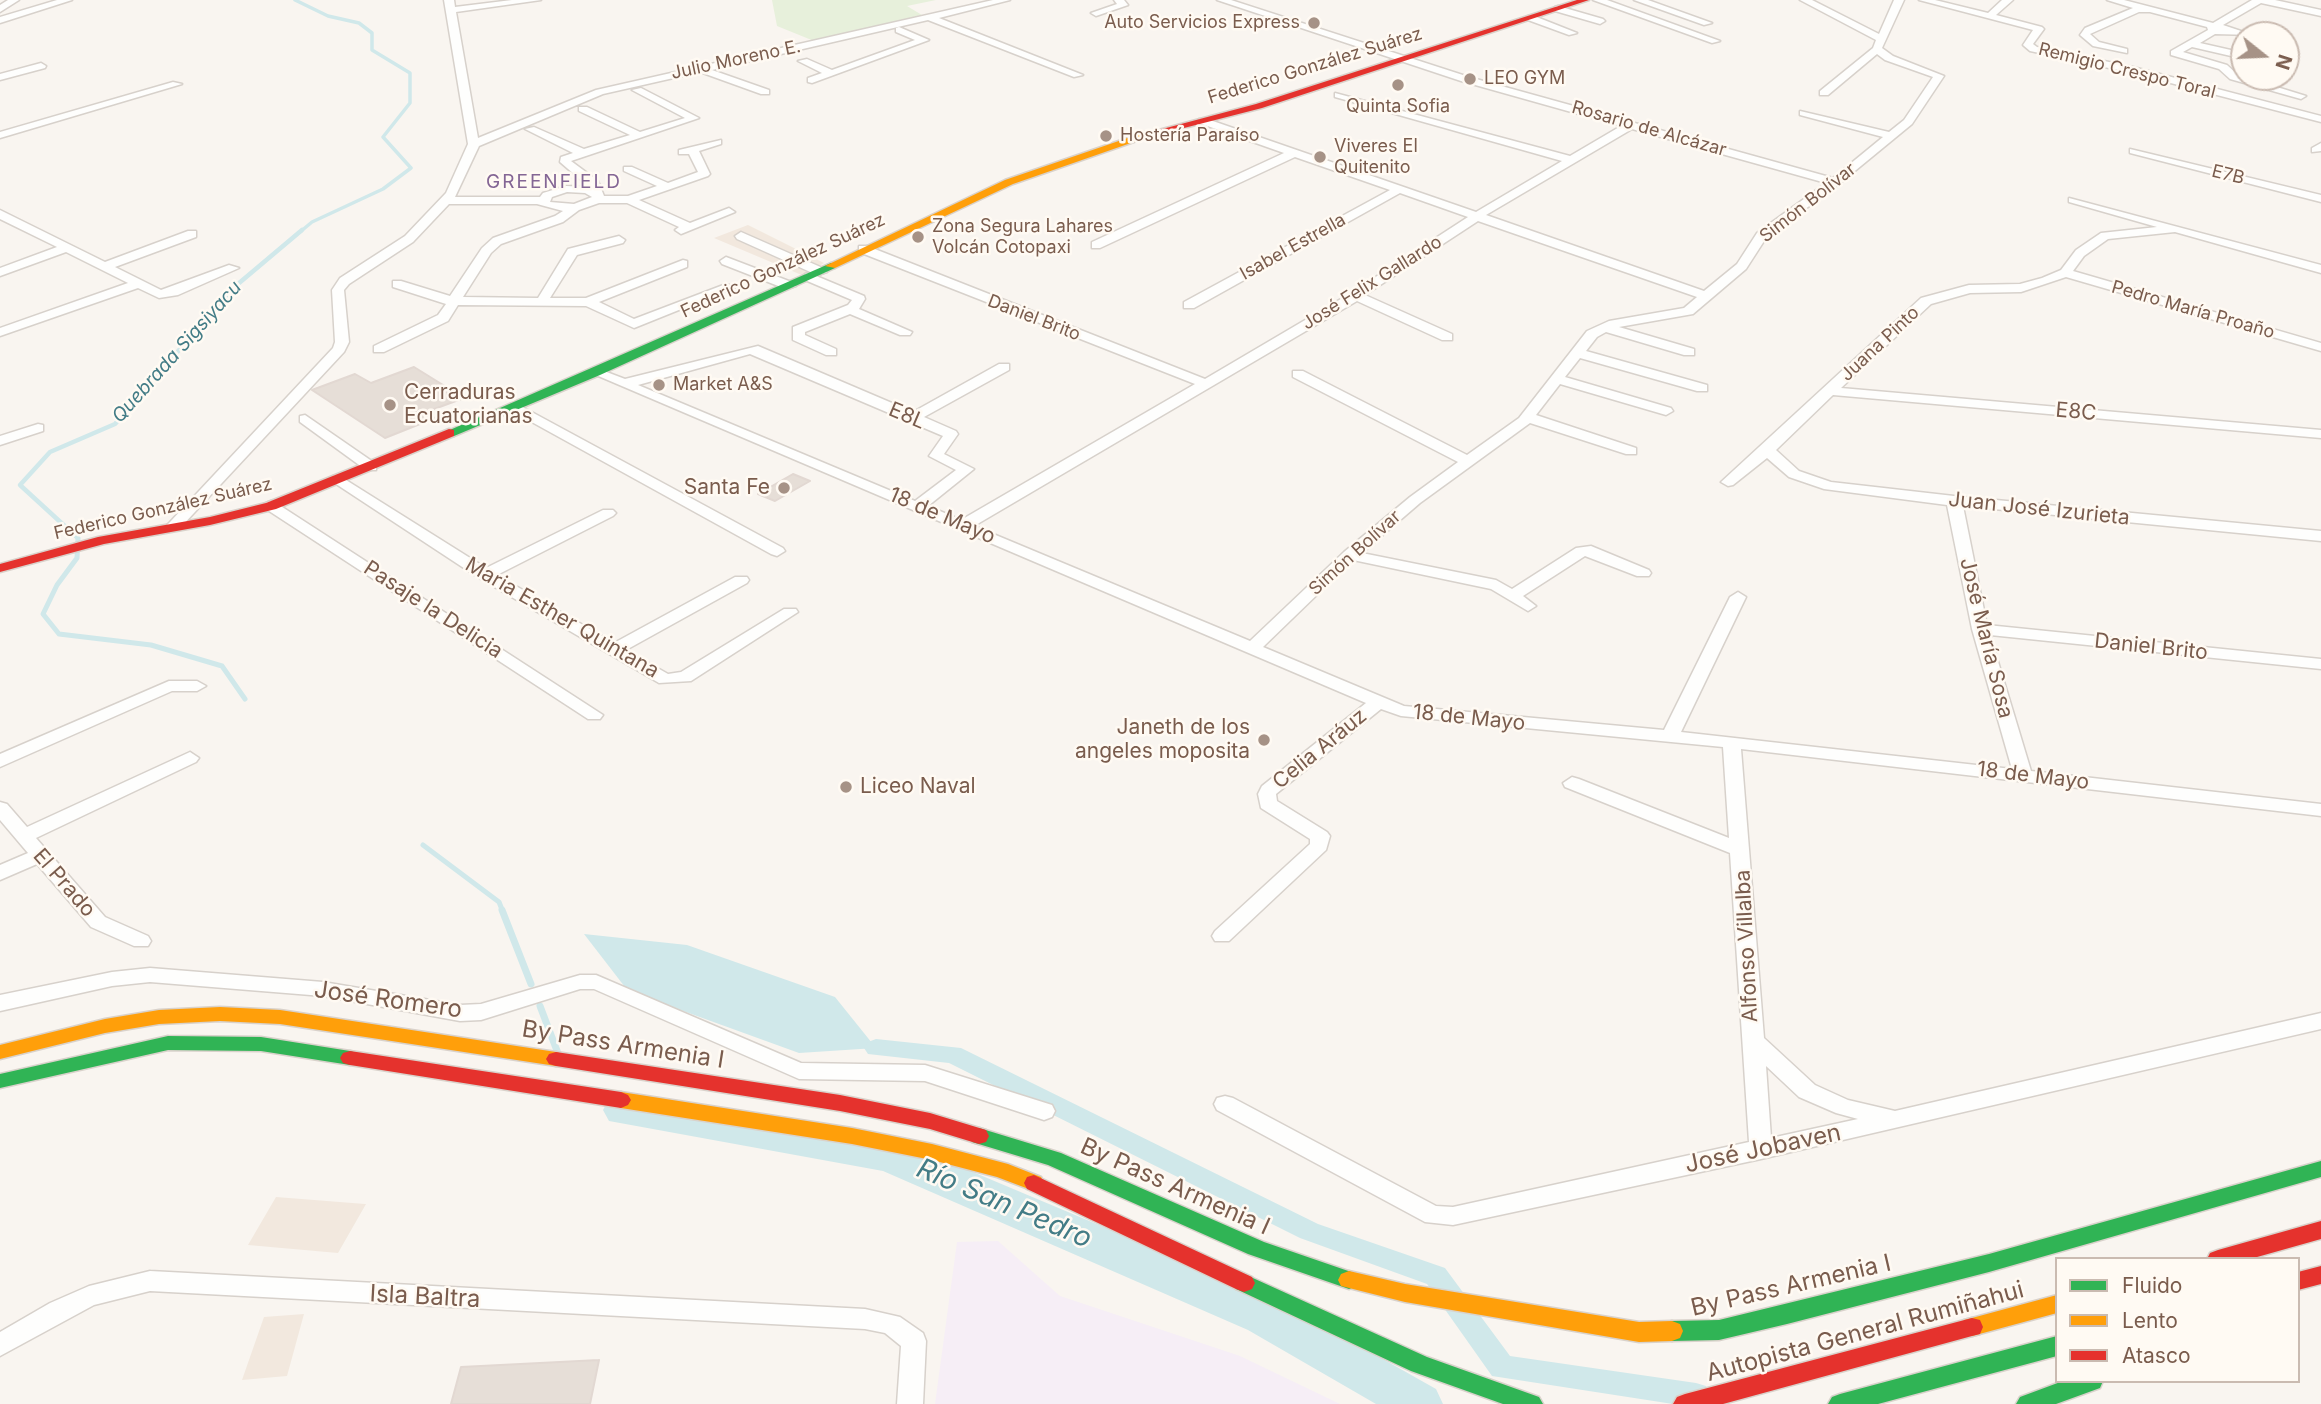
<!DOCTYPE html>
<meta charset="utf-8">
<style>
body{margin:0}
#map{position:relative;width:2321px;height:1404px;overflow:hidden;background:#f9f5f0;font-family:Inter,sans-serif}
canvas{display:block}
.legend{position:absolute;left:2055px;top:1257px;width:245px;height:126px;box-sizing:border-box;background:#fffaf3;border:2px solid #cabbb1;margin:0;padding:9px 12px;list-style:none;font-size:21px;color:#7a5c4d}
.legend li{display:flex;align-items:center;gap:14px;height:35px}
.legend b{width:35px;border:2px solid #cabbb1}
.north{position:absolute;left:2230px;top:21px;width:70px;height:70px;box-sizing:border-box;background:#fffaf3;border:2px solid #cabbb1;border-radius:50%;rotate:108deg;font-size:19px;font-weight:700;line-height:28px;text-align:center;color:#7a5c4d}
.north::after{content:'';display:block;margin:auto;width:24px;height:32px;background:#a69286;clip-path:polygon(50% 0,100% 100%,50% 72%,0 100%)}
</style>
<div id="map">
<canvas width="2321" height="1404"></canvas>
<ul class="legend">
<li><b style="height:9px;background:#30b455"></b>Fluido</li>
<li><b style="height:9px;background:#ff9f0a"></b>Lento</li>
<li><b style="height:9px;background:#e5322d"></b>Atasco</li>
</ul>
<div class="north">N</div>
</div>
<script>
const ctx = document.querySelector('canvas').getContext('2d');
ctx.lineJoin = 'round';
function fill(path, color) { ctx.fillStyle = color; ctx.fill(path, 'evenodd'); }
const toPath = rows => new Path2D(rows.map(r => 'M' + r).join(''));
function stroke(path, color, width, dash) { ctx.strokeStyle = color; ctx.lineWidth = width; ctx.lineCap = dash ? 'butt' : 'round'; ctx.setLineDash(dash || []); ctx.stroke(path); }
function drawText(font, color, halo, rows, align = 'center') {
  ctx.font = font + ' Inter,sans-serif'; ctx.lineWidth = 5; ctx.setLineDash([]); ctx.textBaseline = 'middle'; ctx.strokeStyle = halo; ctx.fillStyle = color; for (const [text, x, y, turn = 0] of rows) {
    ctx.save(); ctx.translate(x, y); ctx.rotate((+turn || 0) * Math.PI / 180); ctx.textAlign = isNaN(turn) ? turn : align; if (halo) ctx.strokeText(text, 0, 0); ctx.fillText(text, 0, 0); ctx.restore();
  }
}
fill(toPath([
 [748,225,824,263,804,276,714,238],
 [276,1197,365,1204,366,1204,338,1253,248,1245],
 [304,1314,287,1376,242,1380,264,1317]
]), '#f2e8de');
fill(toPath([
 [998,1241,1060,1296,1240,1356,1340,1404,935,1404,957,1242]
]), '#f6eef6');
fill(toPath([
 [772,0,936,0,907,6,922,15,814,41,777,26]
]), '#e7f0db');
fill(toPath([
 [584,934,687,945,835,997,876,1048,799,1053,628,991]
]), '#d0e8ea');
stroke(toPath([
 [295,0,328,16,359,23,372,33,372,50,410,73,410,103,383,137,411,168,383,189,312,222,300,232]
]), '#d0e8ea', 3.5);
stroke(toPath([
 [68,529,20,485,50,452,115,424,232,289,302,230]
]), '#d0e8ea', 4.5);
stroke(toPath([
 [66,527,78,538,77,558,57,585,43,614,59,634,151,645,222,666,245,699],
 [423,845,499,902,503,912]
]), '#d0e8ea', 5);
stroke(toPath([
 [502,910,531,984],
 [540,1006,559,1056]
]), '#d0e8ea', 7);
fill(toPath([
 [876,1039,961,1048,1318,1224,1445,1268,1510,1356,1696,1383,1706,1386,1710,1395,1705,1404,1673,1404,1492,1376,1427,1284,1300,1238,949,1063,868,1054,864,1048,868,1042,876,1039]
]), '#d0e8ea');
fill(toPath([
 [624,1094,904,1143,1282,1302,1436,1389,1443,1404,1376,1404,1248,1330,883,1171,609,1121,603,1110,609,1099,624,1094]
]), '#d0e8ea');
const building = toPath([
 [414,367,464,398,426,412,435,418,385,438,312,390,355,374,371,383,414,367],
 [793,474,810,481,775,501,758,494,793,474],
 [599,1360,590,1404,451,1404,461,1367,599,1360]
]);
fill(building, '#e6ded7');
stroke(building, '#e2d8d2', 2);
const street = toPath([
 [8,0,19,0,0,12,0,5,8,0],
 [57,0,72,0,0,23,0,17,57,0],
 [444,0,454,0,455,7,512,0,541,0,456,12,478,138,596,90,993,0,1010,0,939,18,1083,75,1074,77,928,20,712,70,769,90,769,94,761,94,700,72,603,94,479,146,455,197,540,197,543,193,566,186,589,187,560,162,561,157,573,153,525,129,534,127,584,149,630,135,579,111,579,107,587,107,640,132,685,118,632,90,641,88,699,118,571,161,598,181,604,196,628,196,657,186,624,171,624,167,632,167,668,183,698,172,689,154,679,154,679,150,721,140,721,144,699,151,710,174,708,176,639,200,690,223,729,208,735,212,681,234,675,230,679,227,627,203,599,203,579,210,563,222,501,244,491,253,463,297,538,298,568,249,619,236,625,240,623,243,577,255,550,298,586,298,683,260,687,261,687,267,599,302,634,319,726,284,736,287,634,328,586,306,458,305,448,321,384,352,374,352,374,346,438,315,446,304,393,287,393,281,401,281,450,296,482,248,493,238,555,216,563,211,537,204,449,204,413,242,349,284,344,290,349,342,344,352,180,528,170,528,167,525,170,522,333,348,335,342,332,290,340,278,405,236,446,193,468,144,444,0],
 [567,192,585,193,592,197,574,204,550,202,552,197,567,192],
 [1114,0,1124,0,1128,5,1096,16,1091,13,1117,4,1114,0],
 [1217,0,1231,0,1469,77,1833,178,1883,137,1800,115,1800,111,1889,132,1904,120,1933,77,1885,60,1877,54,1828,95,1820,95,1820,91,1873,48,1876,40,1800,0,1812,0,1879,34,1894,0,1904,0,1882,48,1893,56,1944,76,1912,124,1839,184,1766,238,1746,269,1693,314,1619,327,1694,349,1694,355,1684,355,1606,332,1597,337,1586,351,1707,385,1707,391,1697,391,1580,358,1565,377,1671,408,1673,411,1666,415,1560,384,1536,415,1636,448,1636,454,1626,454,1530,423,1420,503,1362,553,1496,580,1512,589,1576,548,1591,546,1649,570,1651,573,1649,576,1637,576,1585,556,1523,596,1536,606,1528,611,1491,589,1353,560,1263,647,1404,706,1664,730,1730,597,1738,592,1746,597,1681,732,2012,769,1972,629,1947,505,1824,489,1789,477,1767,458,1733,485,1728,486,1721,482,1921,298,1969,285,2020,284,2042,278,2061,270,2076,250,2101,233,2157,227,2069,202,2069,198,2321,265,2321,273,2175,232,2108,239,2084,256,2073,271,2321,343,2321,351,2066,277,2021,292,1970,293,1931,304,1841,388,2321,430,2321,438,1833,395,1776,450,1799,471,1831,482,1954,496,2321,531,2321,541,1963,506,1987,625,2321,659,2321,669,1990,635,2031,771,2321,804,2321,816,1741,749,1764,1038,1815,1085,1848,1100,1895,1111,2321,1013,2321,1029,1761,1159,1453,1225,1425,1222,1217,1110,1214,1104,1217,1098,1225,1096,1233,1098,1436,1206,1453,1207,1749,1142,1730,853,1565,787,1563,783,1572,777,1579,779,1729,838,1723,747,1401,716,1381,709,1276,794,1277,801,1327,832,1330,836,1326,850,1229,941,1215,941,1212,936,1215,931,1310,844,1310,839,1261,808,1258,794,1262,786,1366,703,589,372,596,368,625,379,758,346,913,412,999,364,1009,364,1009,370,924,417,956,431,958,434,944,454,974,469,928,506,961,520,1195,384,859,252,859,246,867,246,1205,379,1351,293,1468,217,1400,193,1194,308,1184,308,1184,302,1390,190,1295,157,1100,248,1092,248,1092,242,1284,153,1199,123,1199,119,1207,119,1476,212,1562,161,1335,97,1335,93,1570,156,1621,126,1461,81,1217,0],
 [1632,129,1826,183,1757,233,1737,264,1704,291,1486,215,1632,129],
 [1478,221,1697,297,1684,308,1609,321,1587,331,1519,418,1467,455,1303,371,1293,371,1293,377,1458,462,1410,497,1344,552,1250,641,974,526,1357,301,1442,340,1452,340,1452,334,1365,295,1478,221],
 [750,354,943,436,929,456,956,470,915,501,638,385,750,354],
 [1766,1066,1799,1097,1836,1113,1858,1119,1771,1138,1766,1066],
 [1593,0,1607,0,1720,41,1712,43,1593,0],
 [1634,0,1648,0,1712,23,1704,25,1634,0],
 [1919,0,1935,0,1988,13,2002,0,2013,0,1996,15,2042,27,2044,29,2033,44,2037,47,2133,67,2321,116,2321,122,2132,73,2030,51,2023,45,2033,30,1919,0],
 [2107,0,2124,0,2213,23,2252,0,2275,0,2321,10,2321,16,2261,3,2223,25,2253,35,2215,34,2200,43,2244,53,2244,59,2192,47,2183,52,2227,65,2238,75,2306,96,2301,99,2230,79,2219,69,2171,55,2171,51,2208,30,2207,27,2150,12,2139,12,2090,34,2099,42,2127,49,2127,53,2093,46,2080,35,2085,28,2133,8,2107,0],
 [1558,6,1603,19,1605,21,1600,24,1555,11,1555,7,1558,6],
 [1528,16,1534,16,1577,33,1569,35,1528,20,1528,16],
 [899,27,929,40,812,83,808,82,808,78,822,73,798,61,807,59,832,70,915,40,896,32,896,28,899,27],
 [2286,44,2292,46,2292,50,2286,50,2286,44],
 [41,63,46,66,45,68,0,80,0,74,41,63],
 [173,82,182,84,0,138,0,132,173,82],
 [2321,143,2321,151,2312,152,2312,148,2321,143],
 [2130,149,2321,195,2321,202,2130,153,2130,149],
 [0,210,105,262,188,231,196,231,196,237,115,267,161,290,229,265,239,268,178,295,159,298,138,288,0,336,0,328,128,283,66,252,0,276,0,268,57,247,0,219,0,210],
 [741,232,825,269,827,272,817,275,737,239,735,236,741,232],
 [726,257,794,283,796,286,786,289,722,264,720,261,726,257],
 [809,273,864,296,865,299,859,309,912,332,910,335,900,335,850,314,805,332,805,335,836,349,836,355,826,355,793,340,793,327,848,305,852,300,805,280,805,274,809,273],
 [515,403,783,548,785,551,777,556,771,554,510,410,508,407,515,403],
 [305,415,376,464,376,470,366,470,300,422,300,416,305,415],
 [38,424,43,425,43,431,0,445,0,436,38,424],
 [338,475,486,568,603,510,613,510,616,513,613,516,497,575,614,643,735,577,747,577,749,580,747,583,626,650,668,674,681,672,784,609,796,609,798,612,691,681,659,683,479,578,333,482,333,476,338,475],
 [271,501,276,503,603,715,600,719,588,719,266,509,263,506,266,503,271,501],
 [169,681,197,681,206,686,197,691,172,691,0,767,0,754,169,681],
 [190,752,199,758,196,762,36,838,105,917,148,936,151,941,148,946,134,946,91,927,37,864,0,880,0,865,28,853,0,820,0,802,7,804,27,827,190,752],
 [150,968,323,982,460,1005,481,1004,580,975,596,975,801,1063,925,1065,1052,1105,1055,1111,1052,1117,1044,1120,925,1081,799,1079,594,989,580,989,481,1020,460,1021,323,996,150,982,112,986,0,1011,0,995,112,972,150,968],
 [150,1271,865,1309,900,1317,923,1333,926,1341,923,1404,897,1404,901,1346,885,1333,865,1329,150,1291,94,1305,0,1356,0,1332,50,1303,89,1286,150,1271]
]);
const fast = toPath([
 [831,263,835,264,835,268,600,375,454,436,444,436,443,433,831,263],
 [168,1036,261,1037,350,1051,357,1053,360,1058,357,1063,350,1065,261,1051,168,1050,0,1088,0,1074,168,1036],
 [979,1128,1061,1153,1264,1242,1357,1274,1360,1280,1357,1286,1349,1289,1248,1254,1048,1165,972,1142,969,1136,972,1130,979,1128],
 [2321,1161,2321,1177,1989,1272,1787,1324,1719,1340,1672,1341,1664,1338,1661,1331,1664,1324,1672,1321,1719,1320,1989,1254,2321,1161],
 [1244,1274,1427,1357,1539,1397,1543,1404,1503,1404,1411,1371,1236,1289,1233,1283,1236,1277,1244,1274],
 [2057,1336,2057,1356,1878,1404,1828,1404,1832,1397,1840,1394,2057,1336],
 [2063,1381,2103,1381,2100,1388,2056,1404,2016,1404,2020,1397,2063,1381]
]);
const slow = toPath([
 [1145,132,1148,133,1148,137,1013,184,835,268,825,266,1005,180,1145,132],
 [220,1007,280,1010,556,1052,563,1054,566,1059,563,1064,556,1066,280,1024,220,1021,159,1024,105,1033,0,1059,0,1045,105,1019,159,1010,220,1007],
 [621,1092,852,1128,932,1144,1008,1164,1041,1177,1044,1183,1041,1189,1034,1191,997,1177,932,1160,852,1144,621,1108,614,1105,611,1100,614,1095,621,1092],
 [1349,1271,1405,1284,1639,1322,1672,1321,1680,1324,1683,1331,1680,1338,1672,1341,1639,1342,1405,1302,1341,1286,1338,1280,1341,1274,1349,1271],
 [2057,1295,2057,1313,1972,1336,1964,1334,1961,1327,1964,1320,1972,1318,2057,1295]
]);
const jam = toPath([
 [1577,0,1589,0,1262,108,1145,138,1140,135,1256,104,1577,0],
 [449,429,454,430,454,436,276,509,210,525,104,544,0,572,0,564,98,537,210,517,266,503,449,429],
 [350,1051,621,1092,628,1095,631,1100,628,1105,621,1108,350,1065,343,1063,340,1058,343,1053,350,1051],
 [556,1052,840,1095,930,1113,986,1130,989,1136,986,1142,979,1144,930,1129,840,1111,556,1066,549,1064,546,1059,549,1054,556,1052],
 [1034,1175,1252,1277,1255,1283,1252,1289,1244,1292,1236,1289,1027,1189,1024,1183,1027,1177,1034,1175],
 [2321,1221,2321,1239,2250,1259,2207,1259,2210,1253,2218,1250,2321,1221],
 [2321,1266,2321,1284,2298,1290,2298,1272,2321,1266],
 [1972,1318,1980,1320,1983,1327,1980,1334,1972,1336,1723,1404,1673,1404,1677,1397,1685,1394,1972,1318]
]);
stroke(street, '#d7d1cb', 3);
stroke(fast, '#d9d2cb', 3);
stroke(slow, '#d9d2cb', 3);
stroke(jam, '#d9d2cb', 3);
fill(street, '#fefefd');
fill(fast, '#30b455');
fill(slow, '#ff9f0a');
fill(jam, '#e5322d');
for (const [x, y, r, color] of [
 [1314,23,7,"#a69286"],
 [1470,79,7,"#a69286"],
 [1398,85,7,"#a69286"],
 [1106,136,7,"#a69286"],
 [1320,157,7,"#a69286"],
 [918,237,7,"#a69286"],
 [659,385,7,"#a69286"],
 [390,405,7,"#a69286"],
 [784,488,7,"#a69286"],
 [1264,740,7,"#a69286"],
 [846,787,7,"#a69286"]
]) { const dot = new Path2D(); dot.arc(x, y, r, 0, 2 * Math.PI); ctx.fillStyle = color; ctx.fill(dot); stroke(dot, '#fffaf3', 2.5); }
drawText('18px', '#7a5c4d', '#fffaf3', [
 ["Auto Servicios Express",1300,23,"right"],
 ["LEO GYM",1484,79],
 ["Quinta Sofia",1398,107,"center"],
 ["Hostería Paraíso",1120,136],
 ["Viveres El",1334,147],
 ["Quitenito",1334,168],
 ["Zona Segura Lahares",932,227],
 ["Volcán Cotopaxi",932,248],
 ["Market A&S",673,385]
], 'left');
drawText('18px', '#7a5c4d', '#fffaf3', [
 ["Julio Moreno E.",736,60,-12],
 ["Federico González Suárez",1315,66,-17],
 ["Remigio Crespo Toral",2127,71,14],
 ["Rosario de Alcázar",1649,129,16],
 ["E7B",2228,175,14],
 ["Simón Bolívar",1808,203,-38],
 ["Isabel Estrella",1293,247,-29],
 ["Federico González Suárez",783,266,-25],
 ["José Felix Gallardo",1372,283,-32],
 ["Pedro María Proaño",2193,310,16],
 ["Daniel Brito",1034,318,21],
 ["Juana Pinto",1880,344,-43],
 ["Federico González Suárez",163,509,-13],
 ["Simón Bolívar",1355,553,-42]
]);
ctx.letterSpacing = '2px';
drawText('19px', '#846695', '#fffaf3', [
 ["GREENFIELD",554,182]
]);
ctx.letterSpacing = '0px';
drawText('italic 19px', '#437c86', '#fffaf3', [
 ["Quebrada Sigsiyacu",177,352,-48]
]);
drawText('21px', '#7a5c4d', '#fffaf3', [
 ["Cerraduras",404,393],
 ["Ecuatorianas",404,417],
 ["Santa Fe",770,488,"right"],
 ["Janeth de los",1250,728,"right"],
 ["angeles moposita",1250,752,"right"],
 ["Liceo Naval",860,787]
], 'left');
drawText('21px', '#7a5c4d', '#fffaf3', [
 ["E8C",2076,412,5],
 ["E8L",907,416,23],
 ["Juan José Izurieta",2039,509,6],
 ["18 de Mayo",942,516,23],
 ["Pasaje la Delicia",433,610,33],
 ["Maria Esther Quintana",562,618,30],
 ["José María Sosa",1986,638,76],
 ["Daniel Brito",2151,647,6],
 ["18 de Mayo",1469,718,6],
 ["Celia Aráuz",1320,749,-39],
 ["18 de Mayo",2033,776,7],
 ["El Prado",64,883,49],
 ["Alfonso Villalba",1747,946,-93]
]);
drawText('24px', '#7a5c4d', '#fffaf3', [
 ["José Romero",388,1000,8],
 ["By Pass Armenia I",623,1045,9],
 ["José Jobaven",1763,1149,-12],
 ["By Pass Armenia I",1175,1187,24],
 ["By Pass Armenia I",1791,1286,-13],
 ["Isla Baltra",425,1297,3],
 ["Autopista General Rumiñahui",1865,1332,-15]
]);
drawText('italic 28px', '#437c86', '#fffaf3', [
 ["Río San Pedro",1004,1204,23]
]);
</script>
